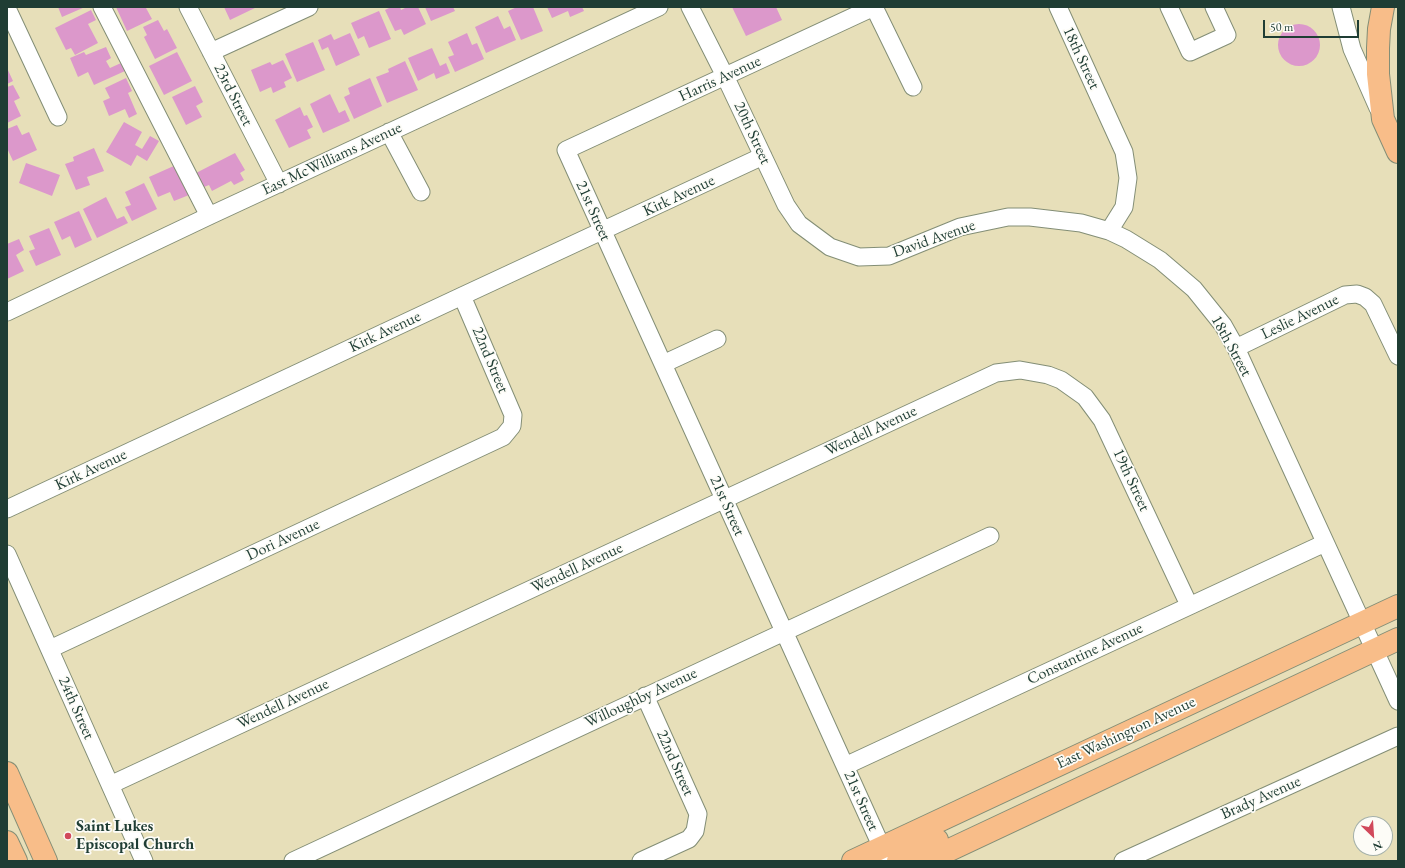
<!DOCTYPE html>
<style>
body{margin:0}
#map{position:relative;width:1405px;height:868px;overflow:hidden;background:#e7dfb9;font-family:"EB Garamond",serif}
canvas{display:block}
.frame{position:absolute;inset:0;border:8px solid #1f3d34;pointer-events:none}
.north{position:absolute;left:1353px;top:816px;width:40px;height:40px;box-sizing:border-box;background:#fdfcf7;border:1px solid #a4b0a9;border-radius:50%;rotate:155deg;font-size:11px;font-weight:700;line-height:16px;text-align:center;color:#1f3d34}
.north::after{content:'';display:block;margin:auto;width:14px;height:18px;background:#d1495b;clip-path:polygon(50% 0,100% 100%,50% 72%,0 100%)}
.scale{position:absolute;left:1263px;top:20px;width:96px;height:18px;box-sizing:border-box;border:2px solid #1f3d34;border-top:0;padding-left:5px;font-size:12px;line-height:14px;white-space:nowrap;color:#1f3d34;-webkit-text-stroke:3px #fdfcf7;paint-order:stroke}
</style>
<div id="map">
<canvas width="1405" height="868"></canvas>
<div class="frame"></div>
<div class="north">N</div>
<div class="scale">50 m</div>
</div>
<script>
const ctx = document.querySelector('canvas').getContext('2d');
ctx.lineJoin = 'round';
function fill(path, color) { ctx.fillStyle = color; ctx.fill(path, 'evenodd'); }
const toPath = rows => new Path2D(rows.map(r => 'M' + r).join(''));
function stroke(path, color, width, dash) { ctx.strokeStyle = color; ctx.lineWidth = width; ctx.lineCap = dash ? 'butt' : 'round'; ctx.setLineDash(dash || []); ctx.stroke(path); }
function drawText(font, color, halo, rows, align = 'center') {
  ctx.font = font + ' "EB Garamond",serif'; ctx.lineWidth = 3.5; ctx.setLineDash([]); ctx.textBaseline = 'middle'; ctx.strokeStyle = halo; ctx.fillStyle = color; for (const [text, x, y, turn = 0] of rows) {
    ctx.save(); ctx.translate(x, y); ctx.rotate((+turn || 0) * Math.PI / 180); ctx.textAlign = isNaN(turn) ? turn : align; if (halo) ctx.strokeText(text, 0, 0); ctx.fillText(text, 0, 0); ctx.restore();
  }
}
fill(toPath([
 [58,7,85,7,62,17],
 [116,7,148,7,146,8,152,19,127,31],
 [224,7,257,7,230,20],
 [391,7,400,7,401,10,407,7,418,7,426,24,404,35,401,29,395,31,385,10],
 [425,7,453,7,455,11,431,21],
 [517,7,533,7,543,31,521,40,508,11],
 [547,7,582,7,584,11,570,17,568,11,552,18],
 [732,7,776,7,782,20,746,36],
 [91,10,96,20,88,24,98,43,75,55,71,48,66,50,55,28],
 [379,11,391,39,369,48,364,36,358,39,351,23],
 [498,16,504,29,510,26,516,40,486,53,475,27],
 [158,20,164,31,167,29,177,48,155,59,144,37,147,35,143,27],
 '1278 45a21 21 0 1 1 42 0a21 21 0 1 1-42 0Z',
 [350,33,360,55,336,66,328,47,322,50,318,40,331,34,334,40],
 [467,33,472,45,477,43,484,59,455,72,448,57,454,55,448,42],
 [313,42,325,70,297,82,285,54],
 [106,47,111,58,106,61,110,68,121,63,125,71,94,85,88,72,78,77,70,58,84,52,86,55],
 [432,48,440,66,446,63,450,73,436,79,434,73,418,81,408,58],
 [177,52,192,81,164,95,149,66],
 [283,60,292,78,284,82,286,87,273,93,271,87,260,92,251,70,270,62,272,65],
 [405,61,418,90,387,103,376,77,389,72,388,69],
 [7,68,13,81,7,84],
 [126,78,132,91,128,93,137,114,129,118,125,109,109,116,103,101,110,98,105,88],
 [370,78,382,106,354,119,344,97,350,94,348,88],
 [13,85,20,98,14,101,21,116,7,123,7,87],
 [195,86,203,102,196,106,202,117,186,125,172,97],
 [330,94,339,113,345,110,350,121,323,133,310,104],
 [300,107,304,116,307,115,313,127,307,130,311,138,289,148,275,120],
 [124,122,142,132,135,145,142,149,150,136,159,141,147,161,137,155,131,166,106,152],
 [17,125,22,135,29,132,37,150,13,161,7,148,7,129],
 [94,148,104,171,87,177,90,185,76,190,65,164,74,161,73,157],
 [235,153,245,170,240,173,244,180,234,185,231,181,212,191,209,185,204,187,196,173],
 [26,163,60,175,52,196,19,183],
 [176,165,189,195,174,201,170,192,158,197,149,177],
 [144,183,157,209,132,221,125,207,131,205,125,192],
 [106,197,117,219,124,216,128,223,97,238,83,209],
 [79,211,92,240,75,248,70,236,62,240,54,222],
 [49,228,61,255,36,266,29,251,35,249,29,236],
 [19,239,24,250,16,255,24,271,7,279,7,244]
]), '#dc98cb');
const minor = toPath([
 [102,7,209,216],
 [188,7,279,184],
 [690,7,725,76,786,205,799,224,830,247,859,257,889,256,960,227,1008,217,1030,217,1081,223,1109,231],
 [874,7,566,150,888,861],
 [874,7,913,87],
 [1058,7,1124,152,1128,178,1124,207,1109,231,1126,239,1160,260,1194,289,1223,325,1236,348,1398,701],
 [1169,7,1190,52,1227,35,1214,7],
 [1341,7,1352,49,1378,108],
 [7,8,58,117],
 [211,52,309,7],
 [389,132,421,192],
 [7,312,209,216,659,7],
 [1236,348,1345,295,1357,294,1365,297,1373,304,1398,356],
 [663,364,717,339],
 [7,509,462,296,763,156],
 [7,554,144,861],
 [50,649,503,437,512,426,513,415,462,296],
 [845,766,1325,543],
 [110,785,996,373,1020,370,1048,375,1061,380,1085,397,1102,420,1189,605],
 [293,861,990,536],
 [641,861,689,839,695,831,698,814,645,696],
 [1123,861,1398,736]
]);
const major = toPath([
 [1383,7,1379,29,1378,48,1378,74,1383,119,1398,152],
 [7,773,46,861],
 [7,842,16,861],
 [853,861,1398,606],
 [898,861,937,840],
 [926,861,1398,639]
]);
stroke(minor, '#838e76', 19);
stroke(major, '#838e76', 24);
stroke(minor, '#fff', 17);
stroke(major, '#f8bd89', 22);
for (const [x, y, r, color] of [
 [68,836,4,"#d1495b"]
]) { const dot = new Path2D(); dot.arc(x, y, r, 0, 2 * Math.PI); ctx.fillStyle = color; ctx.fill(dot); stroke(dot, '#fdfcf7', 1.5); }
drawText('16px', '#1f3d34', '#fdfcf7', [
 ["18th Street",1081,58,65],
 ["Harris Avenue",720,79,-25],
 ["23rd Street",233,95,63],
 ["20th Street",752,133,65],
 ["East McWilliams Avenue",332,159,-25],
 ["Kirk Avenue",679,196,-25],
 ["21st Street",593,211,66],
 ["David Avenue",934,239,-19],
 ["Leslie Avenue",1300,317,-26],
 ["Kirk Avenue",385,332,-25],
 ["18th Street",1231,346,61],
 ["22nd Street",490,360,67],
 ["Wendell Avenue",871,431,-25],
 ["Kirk Avenue",91,470,-25],
 ["19th Street",1131,480,65],
 ["21st Street",727,506,66],
 ["Dori Avenue",283,540,-25],
 ["Wendell Avenue",577,568,-25],
 ["Constantine Avenue",1085,654,-25],
 ["Willoughby Avenue",641,698,-25],
 ["Wendell Avenue",283,704,-25],
 ["24th Street",76,708,66],
 ["East Washington Avenue",1126,733,-25],
 ["22nd Street",675,763,66],
 ["Brady Avenue",1261,798,-24],
 ["21st Street",861,801,66]
]);
drawText('bold 16px', '#1f3d34', '#fdfcf7', [
 ["Saint Lukes",76,827],
 ["Episcopal Church",76,845]
], 'left');
</script>
